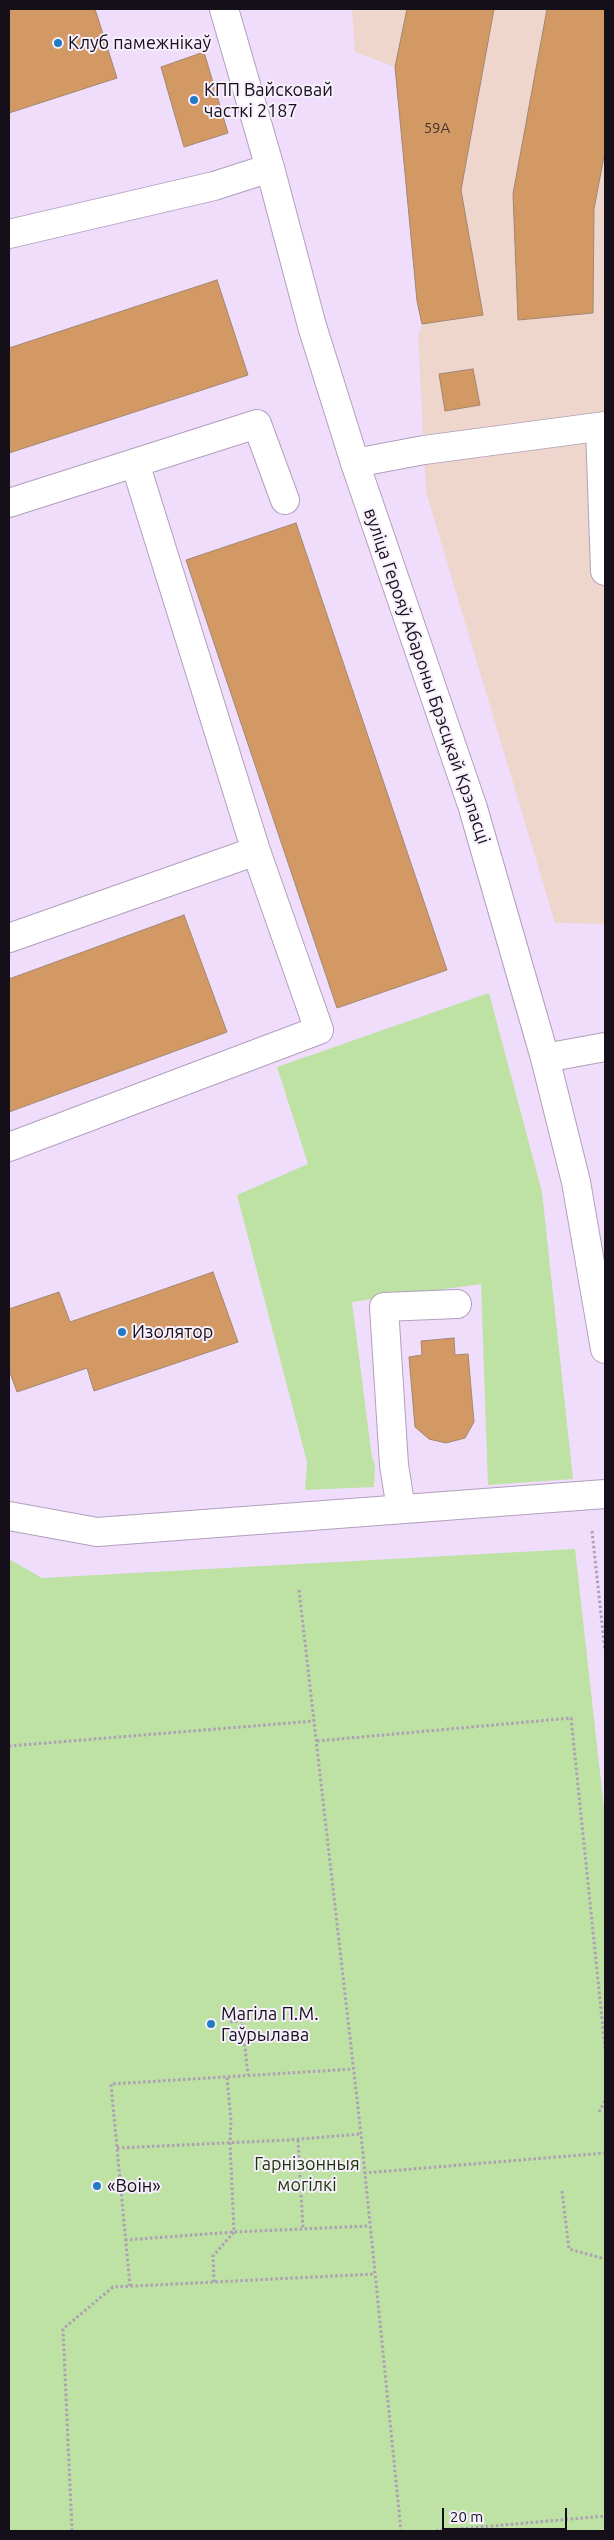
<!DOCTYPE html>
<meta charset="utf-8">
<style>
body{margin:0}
#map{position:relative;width:614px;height:2540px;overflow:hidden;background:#f0ddfb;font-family:Ubuntu,sans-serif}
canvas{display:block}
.frame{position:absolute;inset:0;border:10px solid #150f19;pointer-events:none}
.scale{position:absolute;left:442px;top:2508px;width:125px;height:22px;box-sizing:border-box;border:2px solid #150f19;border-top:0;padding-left:6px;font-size:15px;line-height:18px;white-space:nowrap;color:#150f19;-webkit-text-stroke:4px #f7effc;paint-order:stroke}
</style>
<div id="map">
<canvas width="614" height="2540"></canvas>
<div class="frame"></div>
<div class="scale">20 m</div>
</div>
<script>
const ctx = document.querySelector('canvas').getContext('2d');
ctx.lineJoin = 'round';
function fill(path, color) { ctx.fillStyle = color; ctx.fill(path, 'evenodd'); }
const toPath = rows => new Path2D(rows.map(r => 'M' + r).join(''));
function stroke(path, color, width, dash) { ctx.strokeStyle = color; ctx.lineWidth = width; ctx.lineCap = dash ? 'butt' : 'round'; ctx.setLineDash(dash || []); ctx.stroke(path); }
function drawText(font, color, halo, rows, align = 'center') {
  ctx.font = font + ' Ubuntu,sans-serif'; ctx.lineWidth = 4; ctx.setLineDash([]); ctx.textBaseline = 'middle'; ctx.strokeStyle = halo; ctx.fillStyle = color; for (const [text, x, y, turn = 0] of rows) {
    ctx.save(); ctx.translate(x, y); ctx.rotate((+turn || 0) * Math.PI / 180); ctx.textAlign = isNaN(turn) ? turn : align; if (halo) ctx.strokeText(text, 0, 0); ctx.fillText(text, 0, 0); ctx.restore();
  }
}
fill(toPath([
 [352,9,605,9,605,924,555,923,426,492,418,336,422,324,395,67,355,52]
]), '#eed6cc');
fill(toPath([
 [489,993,542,1192,573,1479,488,1485,481,1284,352,1302,372,1458,375,1464,374,1487,305,1490,307,1462,237,1195,308,1164,277,1067],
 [575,1549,605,1817,605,2531,9,2531,9,1559,42,1578]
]), '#bde2a4');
const building = toPath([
 [9,9,95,9,117,78,9,113,9,9],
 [407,9,494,9,461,190,483,315,422,324,417,301,395,67,407,9],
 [547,9,605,9,605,151,594,209,593,313,518,320,513,194,547,9],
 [204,52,228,133,184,147,161,67,204,52],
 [217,280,248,375,9,453,9,348,217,280],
 [473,369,480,405,445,411,439,374,473,369],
 [296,523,447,970,337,1008,186,560,296,523],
 [184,915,227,1032,9,1112,9,979,184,915],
 [213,1272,238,1342,94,1391,87,1368,17,1392,9,1370,9,1309,59,1292,70,1322,213,1272],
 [454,1338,455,1355,468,1354,474,1422,465,1438,446,1443,429,1439,415,1427,409,1357,422,1355,421,1341,454,1338]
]);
fill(building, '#d39964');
stroke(building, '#a18771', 1);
const minor = toPath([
 [9,234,214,186,270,168],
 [600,427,605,571],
 [355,463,424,450,605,426],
 [9,503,257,424,285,500],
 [9,938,256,851],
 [545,1058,605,1047],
 [9,1147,319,1030,256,851,135,463],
 [401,1509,394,1465,384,1307,457,1304],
 [9,1516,97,1532,605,1494]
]);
const major = toPath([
 [224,9,270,168,312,326,355,463,473,808,545,1058,576,1182,605,1349]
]);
stroke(minor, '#b19fbc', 30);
stroke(major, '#b19fbc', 30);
stroke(toPath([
 [592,1531,605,1651],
 [299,1590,361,2134,401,2531],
 [317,1741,571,1718,605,2048],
 [9,1746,314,1721],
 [230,2022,242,2021,248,2075],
 [599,2112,605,2101],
 [298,2140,303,2229],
 [117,2148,288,2140,361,2134],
 [364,2173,605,2153],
 [562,2191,569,2249,605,2259],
 [125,2240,234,2232,369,2226],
 [214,2282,213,2256,234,2232,230,2143,231,2121,227,2077],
 [130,2286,111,2084,353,2069],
 [72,2531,63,2329,113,2287,374,2274],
 [436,2531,605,2516]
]), '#ae9fb7', 3, [2.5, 2.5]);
stroke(minor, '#fff', 28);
stroke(major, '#fff', 28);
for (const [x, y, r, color] of [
 [58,43,5,"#237bc8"],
 [194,100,5,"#237bc8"],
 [122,1332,5,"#237bc8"],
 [211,2024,5,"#237bc8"],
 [97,2186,5,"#237bc8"]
]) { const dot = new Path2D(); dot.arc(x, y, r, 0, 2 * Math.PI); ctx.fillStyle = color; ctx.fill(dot); stroke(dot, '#f7effc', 2); }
drawText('15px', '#44322c', null, [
 ["59А",437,128]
]);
drawText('18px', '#150f19', '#f7effc', [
 ["Клуб памежнікаў",68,43],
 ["КПП Вайсковай",204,90],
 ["часткі 2187",204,111],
 ["Изолятор",132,1332],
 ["Магіла П.М.",221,2014],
 ["Гаўрылава",221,2035],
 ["«Воін»",107,2186]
], 'left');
drawText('18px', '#150f19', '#f7effc', [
 ["вуліца Герояў Абароны Брэсцкай Крэпасці",427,676,71]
]);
drawText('18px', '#1c3506', '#f7effc', [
 ["Гарнізонныя",307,2164],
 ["могілкі",307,2185]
]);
</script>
